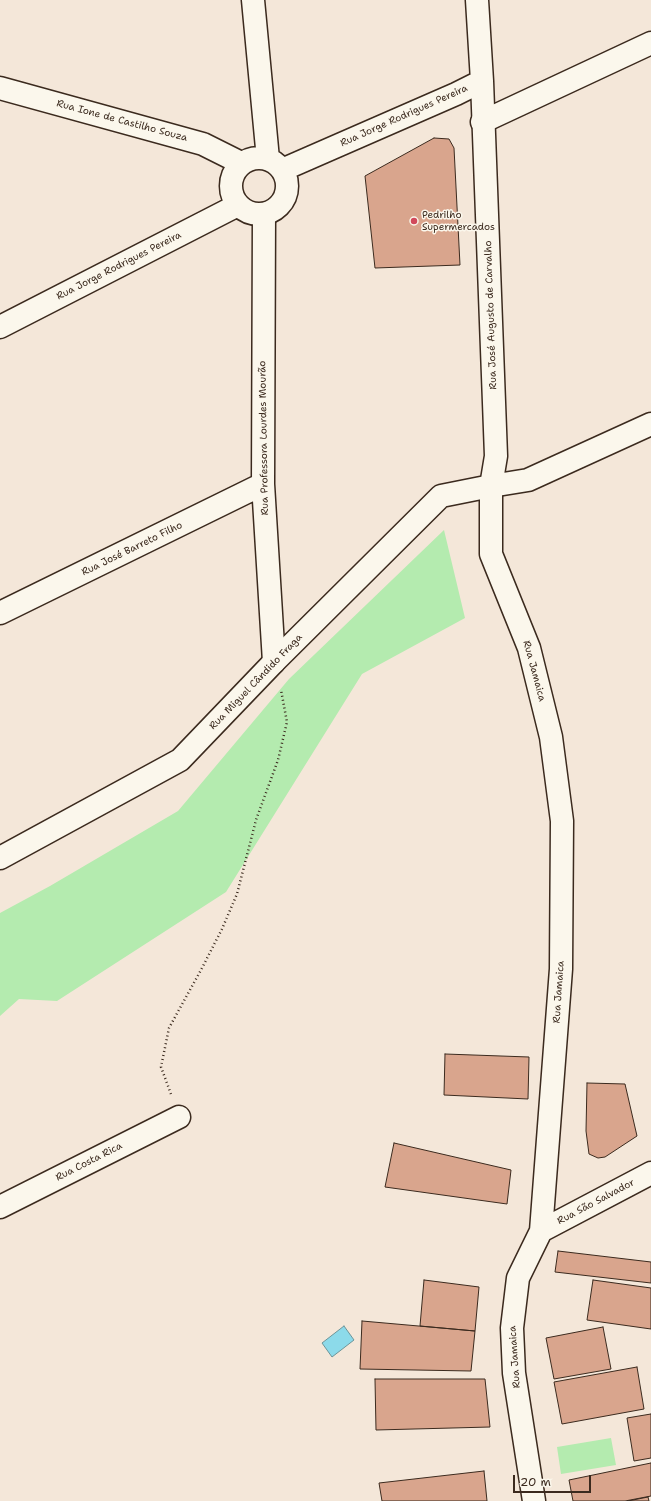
<!DOCTYPE html>
<meta charset="utf-8">
<style>
body{margin:0}
#map{position:relative;width:651px;height:1501px;overflow:hidden;background:#f4e7d9;font-family:"Shantell Sans",sans-serif}
canvas{display:block}
.scale{position:absolute;left:513px;top:1475px;width:78px;height:18px;box-sizing:border-box;border:2px solid #3b2a1e;border-top:0;padding-left:5px;font-size:12px;line-height:14px;white-space:nowrap;color:#3b2a1e;-webkit-text-stroke:3px #fbf7ec;paint-order:stroke}
</style>
<div id="map">
<canvas width="651" height="1501"></canvas>
<div class="scale">20 m</div>
</div>
<script>
const ctx = document.querySelector('canvas').getContext('2d');
ctx.lineJoin = 'round';
function fill(path, color) { ctx.fillStyle = color; ctx.fill(path, 'evenodd'); }
const toPath = rows => new Path2D(rows.map(r => 'M' + r).join(''));
function stroke(path, color, width, dash) { ctx.strokeStyle = color; ctx.lineWidth = width; ctx.lineCap = dash ? 'butt' : 'round'; ctx.setLineDash(dash || []); ctx.stroke(path); }
function drawText(font, color, halo, rows, align = 'center') {
  ctx.font = font + ' "Shantell Sans",sans-serif'; ctx.lineWidth = 3; ctx.setLineDash([]); ctx.textBaseline = 'middle'; ctx.strokeStyle = halo; ctx.fillStyle = color; for (const [text, x, y, turn = 0] of rows) {
    ctx.save(); ctx.translate(x, y); ctx.rotate((+turn || 0) * Math.PI / 180); ctx.textAlign = isNaN(turn) ? turn : align; if (halo) ctx.strokeText(text, 0, 0); ctx.fillText(text, 0, 0); ctx.restore();
  }
}
fill(toPath([
 [444,530,465,618,362,674,226,892,57,1001,19,999,0,1016,0,913,50,886,178,811,289,679],
 [611,1438,616,1465,561,1474,557,1447]
]), '#b4ebaf');
const water = toPath([
 [344,1326,354,1340,332,1357,322,1343,344,1326]
]);
fill(water, '#8cdaea');
stroke(water, '#6c9498', 1);
const building = toPath([
 [434,138,449,139,454,148,460,265,375,268,365,176,434,138],
 [445,1054,529,1057,528,1099,444,1095,445,1054],
 [587,1083,625,1084,637,1136,605,1157,598,1158,589,1154,586,1131,587,1083],
 [394,1143,511,1170,507,1204,385,1187,394,1143],
 [558,1251,651,1262,651,1283,555,1272,558,1251],
 [424,1280,479,1287,475,1331,420,1326,424,1280],
 [593,1280,651,1288,651,1329,587,1320,593,1280],
 [362,1321,475,1331,471,1371,360,1369,362,1321],
 [603,1327,611,1369,554,1379,546,1338,603,1327],
 [637,1367,644,1409,562,1424,554,1382,637,1367],
 [375,1379,485,1379,490,1427,376,1430,375,1379],
 [651,1414,651,1458,634,1461,627,1418,651,1414],
 [651,1463,651,1496,625,1501,573,1501,569,1480,651,1463],
 [484,1471,487,1501,382,1501,379,1483,484,1471],
 [648,1497,649,1501,628,1501,648,1497]
]);
fill(building, '#d9a58d');
stroke(building, '#3b2a1e', 1);
const street = toPath([
 [482,122,651,43],
 [264,214,263,484,274,662],
 [491,486,491,554,529,648,551,737,562,821,561,969,541,1231,518,1278,512,1328,514,1373,534,1501],
 [0,613,263,484],
 [0,1207,179,1117],
 [541,1231,651,1173]
]);
const secondary = toPath([
 [253,0,268,159],
 [477,0,482,81,496,456,491,486],
 [0,88,203,144,241,163],
 '231 186a28 28 0 1 1 56 0a28 28 0 1 1-56 0Z',
 [282,170,456,94,482,81],
 [0,327,238,205],
 [0,858,180,760,274,662,441,496,491,486,528,480,651,424]
]);
stroke(street, '#3b2a1e', 25);
stroke(secondary, '#3b2a1e', 25);
stroke(toPath([
 [171,1094,161,1067,169,1028,201,970,222,929,237,894,256,820,278,760,287,722,281,690]
]), '#3b2a1e', 2.5, [1, 3]);
stroke(street, '#fbf7ec', 22);
stroke(secondary, '#fbf7ec', 22);
for (const [x, y, r, color] of [
 [414,221,4,"#d1495b"]
]) { const dot = new Path2D(); dot.arc(x, y, r, 0, 2 * Math.PI); ctx.fillStyle = color; ctx.fill(dot); stroke(dot, '#fbf7ec', 1.5); }
drawText('10px', '#3b2a1e', '#fbf7ec', [
 ["Rua Jorge Rodrigues Pereira",404,116,-24],
 ["Rua Ione de Castilho Souza",122,121,15],
 ["Rua Jorge Rodrigues Pereira",119,266,-27],
 ["Rua José Augusto de Carvalho",491,315,-92],
 ["Rua Professora Lourdes Mourão",264,438,-91],
 ["Rua José Barreto Filho",132,549,-26],
 ["Rua Jamaica",534,671,75],
 ["Rua Miguel Cândido Fraga",256,682,-46],
 ["Rua Jamaica",559,992,-86],
 ["Rua Costa Rica",89,1162,-27],
 ["Rua São Salvador",596,1202,-28],
 ["Rua Jamaica",515,1357,-94]
]);
drawText('10px', '#3b2a1e', '#fbf7ec', [
 ["Pedrilho",422,215],
 ["Supermercados",422,227]
], 'left');
</script>
